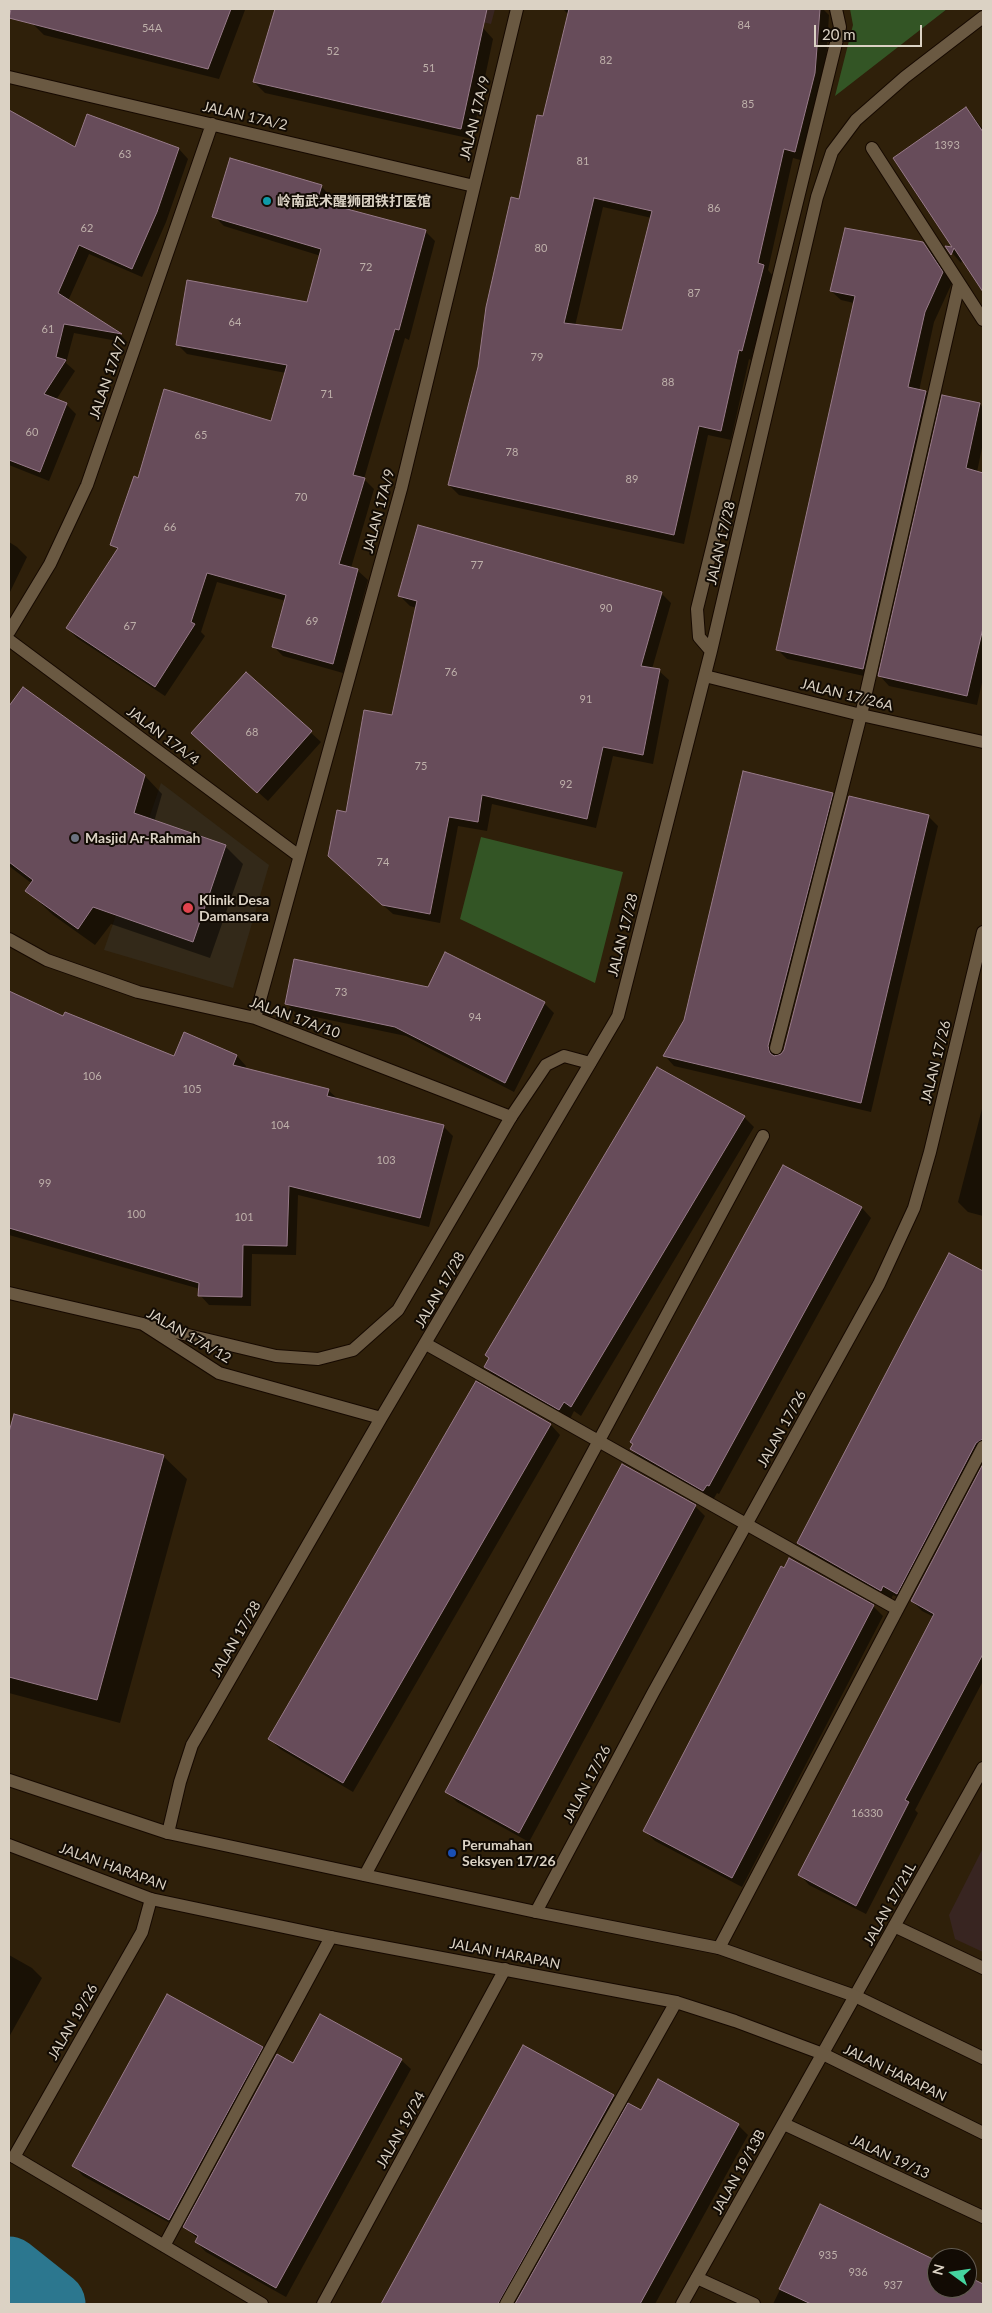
<!DOCTYPE html>
<meta charset="utf-8">
<style>
body{margin:0}
#map{position:relative;width:992px;height:2313px;overflow:hidden;background:#2f200a;font-family:Lato,sans-serif}
canvas{display:block}
.frame{position:absolute;inset:0;border:10px solid #dbd2c4;pointer-events:none}
.north{position:absolute;left:927px;top:2248px;width:50px;height:50px;box-sizing:border-box;background:#120b04;border:1px solid #625b51;border-radius:50%;rotate:284deg;font-size:14px;font-weight:700;line-height:20px;text-align:center;color:#dbd2c4}
.north::after{content:'';display:block;margin:auto;width:18px;height:22px;background:#45d49f;clip-path:polygon(50% 0,100% 100%,50% 72%,0 100%)}
.scale{position:absolute;left:814px;top:25px;width:108px;height:22px;box-sizing:border-box;border:2px solid #dbd2c4;border-top:0;padding-left:6px;font-size:15px;line-height:18px;white-space:nowrap;color:#dbd2c4;-webkit-text-stroke:4px #120b04;paint-order:stroke}
</style>
<div id="map">
<canvas width="992" height="2313"></canvas>
<div class="frame"></div>
<div class="north">N</div>
<div class="scale">20 m</div>
</div>
<script>
const ctx = document.querySelector('canvas').getContext('2d');
ctx.lineJoin = 'round';
function fill(path, color) { ctx.fillStyle = color; ctx.fill(path, 'evenodd'); }
const toPath = rows => new Path2D(rows.map(r => 'M' + r).join(''));
function stroke(path, color, width, dash) { ctx.strokeStyle = color; ctx.lineWidth = width; ctx.lineCap = dash ? 'butt' : 'round'; ctx.setLineDash(dash || []); ctx.stroke(path); }
function drawText(font, color, halo, rows, align = 'center') {
  ctx.font = font + ' Lato,"Noto Sans SC",sans-serif'; ctx.lineWidth = 4; ctx.setLineDash([]); ctx.textBaseline = 'middle'; ctx.strokeStyle = halo; ctx.fillStyle = color; for (const [text, x, y, turn = 0] of rows) {
    ctx.save(); ctx.translate(x, y); ctx.rotate((+turn || 0) * Math.PI / 180); ctx.textAlign = isNaN(turn) ? turn : align; if (halo) ctx.strokeText(text, 0, 0); ctx.fillText(text, 0, 0); ctx.restore();
  }
}
fill(toPath([
 [426,9,495,9,491,24],
 [983,1848,983,1952,955,1939,949,1915]
]), '#382521');
fill(toPath([
 [161,783,269,865,233,988,104,950]
]), '#332919');
fill(toPath([
 [850,9,947,9,835,96,853,25],
 [481,837,623,872,595,983,460,919]
]), '#335525');
fill(toPath([
 [37,9,243,9,245,10,219,79,44,35,33,24],
 [297,9,478,9,473,26,483,28,493,39,472,139,265,93,254,82,295,16],
 [563,9,823,9,829,15,825,80,804,161,793,158,768,270,773,276,751,360,749,359,731,440,708,435,684,544,459,495,449,485,520,201,544,118,569,15],
 [603,207,652,218,623,332,575,326],
 [966,108,983,129,983,290,963,259,961,263,947,247,955,249],
 [9,111,76,148,179,149,188,159,166,222,142,277,89,254,68,301,121,335,128,343,74,333,66,363,75,371,56,400,66,404,76,414,49,481,9,465],
 [321,186,331,197,329,205,425,231,435,241,409,340,405,338,364,479,374,489,351,568,357,570,368,580,343,673,283,656,273,646,286,601,217,582,201,632,205,636,165,696,77,638,67,628,118,550,112,544,139,479,271,422,286,373,187,354,177,344,308,304,321,256,224,226,214,216],
 [922,243,932,253,952,283,934,322,919,391,926,392,935,402,873,678,787,659,777,649,854,303,841,300,831,291],
 [943,396,980,404,983,408,983,443,977,472,983,474,983,678,977,705,889,686,880,676],
 [9,542,17,547,27,557,9,594],
 [661,593,671,603,652,669,659,671,669,680,653,764,613,756,596,828,492,804,487,831,458,826,440,923,393,914,339,866,347,813,393,716,417,608,410,606,400,596],
 [246,673,321,742,268,801,203,743],
 [23,689,145,776,162,794,154,822,225,846,243,864,210,958,111,924,95,945,53,915,35,898,39,889,9,866,9,708],
 [832,794,842,804,777,1056,782,1055,928,816,938,826,871,1112,674,1066,665,1056],
 [428,988,544,1003,554,1013,514,1092,406,1036,296,1013,286,1003],
 [9,992,64,1018,174,1057,184,1034,237,1056,246,1066,245,1069,328,1090,338,1099,443,1126,453,1136,429,1227,298,1195,296,1255,252,1254,251,1306,209,1305,200,1295,200,1289,9,1235],
 [983,1105,983,1216,968,1212,958,1202],
 [744,1117,754,1127,581,1416,574,1411,570,1419,495,1377,485,1367],
 [784,1166,862,1208,871,1218,719,1494,717,1493,713,1500,641,1459,631,1449],
 [950,1255,983,1272,983,1440,907,1602,893,1595,891,1599,808,1553,798,1543],
 [476,1383,551,1425,560,1435,353,1792,280,1749,270,1739],
 [15,1416,163,1456,187,1479,120,1723,9,1693,9,1437],
 [979,1474,983,1477,983,1681,915,1810,918,1813,866,1914,809,1885,800,1875,934,1617,922,1611,912,1601],
 [695,1506,705,1516,529,1842,457,1802,447,1792],
 [873,1606,883,1616,742,1887,655,1841,645,1831],
 [9,1955,32,1968,42,1978,9,2037],
 [524,2047,613,2096,623,2106,512,2304,382,2304],
 [262,2048,271,2057,179,2228,83,2176,74,2166],
 [401,2060,411,2069,286,2297,206,2252,196,2242,198,2239,185,2227,293,2065],
 [629,2105,641,2112,738,2125,748,2135,655,2304,517,2304],
 [821,2206,937,2263,937,2288,967,2288,967,2277,983,2285,983,2304,773,2304]
]), '#0007');
stroke(toPath([
 [9,2269,53,2304]
]), '#2c778f', 65);
const building = toPath([
 [11,9,231,9,208,69,9,18,11,9],
 [275,9,487,9,461,129,253,82,275,9],
 [569,9,820,9,815,73,795,152,784,149,758,263,764,265,742,351,739,350,721,431,699,426,674,535,448,485,478,367,486,307,511,197,519,199,537,115,543,116,569,9],
 [594,198,652,211,622,330,564,323,594,198],
 [966,107,983,132,983,292,954,248,951,255,945,246,952,247,893,158,966,107],
 [9,110,75,147,87,114,179,148,157,212,132,269,79,245,58,293,122,334,64,324,56,357,66,360,44,394,67,403,40,472,9,460,9,110],
 [230,158,322,185,317,201,426,230,399,330,395,329,353,475,365,478,339,564,358,569,333,664,272,647,286,595,207,573,191,622,195,624,155,687,66,628,118,548,110,545,134,476,138,478,164,389,271,421,287,365,176,345,187,280,307,302,321,249,212,217,230,158],
 [845,228,923,242,943,272,925,312,908,387,926,391,863,669,776,650,855,296,830,291,845,228],
 [942,395,980,403,966,468,983,473,983,628,967,696,878,676,942,395],
 [418,525,662,592,641,666,660,669,643,755,603,747,587,819,482,795,478,822,449,817,430,914,382,905,328,856,337,810,346,812,364,710,392,715,417,601,398,596,418,525],
 [246,672,312,731,257,793,191,733,246,672],
 [23,687,145,775,134,813,226,845,193,942,93,907,78,929,25,891,33,880,9,862,9,706,23,687],
 [743,771,833,793,768,1046,770,1053,774,1056,781,1054,784,1050,849,796,929,815,861,1103,663,1056,684,1020,743,771],
 [445,952,545,1002,505,1083,395,1027,285,1004,294,959,428,987,445,952],
 [9,991,63,1016,65,1012,174,1056,184,1032,237,1055,233,1065,329,1089,327,1096,444,1125,420,1218,289,1186,287,1246,243,1245,242,1297,198,1296,199,1283,9,1228,9,991],
 [657,1067,745,1116,571,1407,564,1402,559,1410,484,1367,489,1358,485,1355,657,1067],
 [783,1165,862,1207,709,1486,707,1485,703,1491,630,1449,633,1444,630,1442,783,1165],
 [949,1253,983,1271,983,1439,976,1443,897,1594,883,1586,881,1591,797,1543,949,1253],
 [476,1381,551,1424,343,1783,268,1739,476,1381],
 [14,1414,164,1455,97,1700,9,1677,9,1432,14,1414],
 [622,1464,696,1505,519,1833,445,1792,622,1464],
 [983,1464,983,1654,905,1800,909,1802,856,1906,798,1875,934,1614,911,1601,983,1464],
 [789,1558,874,1605,732,1878,643,1831,781,1566,784,1568,789,1558],
 [167,1994,263,2047,169,2220,72,2166,167,1994],
 [320,2014,402,2059,276,2288,195,2242,198,2236,183,2227,277,2054,293,2063,320,2014],
 [523,2045,614,2095,498,2304,381,2304,523,2045],
 [658,2079,739,2124,640,2304,515,2304,628,2103,641,2110,658,2079],
 [820,2204,937,2261,937,2288,967,2288,967,2276,983,2284,983,2304,811,2304,779,2289,820,2204]
]);
fill(building, '#674c5a');
stroke(building, '#977a89', 1);
const lane = toPath([
 [872,148,983,320],
 [776,1048,861,715,959,284],
 [146,1325,276,1356,318,1359,353,1350,398,1310,511,1117,546,1065,564,1056,590,1063],
 [426,1344,897,1609],
 [365,1875,763,1136],
 [719,1948,983,1447],
 [14,2157,262,2304],
 [164,2246,331,1937],
 [697,2278,754,2304],
 [506,2304,676,2002]
]);
const street = toPath([
 [9,77,474,186],
 [9,632,50,564,87,485,212,124],
 [9,640,299,856],
 [711,651,699,637,697,609,840,27,836,9],
 [705,676,861,715,983,742],
 [9,939,47,960,138,992,255,1018,511,1117],
 [255,1018,401,489,517,9],
 [9,1293,143,1324,219,1373,381,1418],
 [168,1833,180,1782,192,1745,381,1418,618,1016,711,651,817,197,832,152,856,120,905,77,983,17],
 [536,1912,653,1693,879,1284,914,1208,930,1152,983,932],
 [894,1926,983,1968],
 [784,2124,983,2217],
 [14,2157,142,1932,151,1899],
 [323,2304,505,1969],
 [682,2304,983,1768]
]);
const secondary = toPath([
 [9,1780,168,1833,536,1912,719,1948,855,1996,983,2058],
 [9,1845,151,1899,331,1937,676,2002,735,2021,823,2054,983,2133]
]);
stroke(lane, '#160900', 14);
stroke(street, '#160900', 14);
stroke(secondary, '#160900', 14);
stroke(lane, '#6a5942', 12);
stroke(street, '#6a5942', 12);
stroke(secondary, '#6a5942', 12);
for (const [x, y, r, color] of [
 [267,201,5,"#0f9aa8"],
 [75,838,5,"#6b7280"],
 [188,908,6,"#e0444e"],
 [452,1853,5,"#1a4fb4"]
]) { const dot = new Path2D(); dot.arc(x, y, r, 0, 2 * Math.PI); ctx.fillStyle = color; ctx.fill(dot); stroke(dot, '#120b04', 2); }
drawText('11px', '#beb0aa', null, [
 ["84",744,25],
 ["54A",152,28],
 ["52",333,51],
 ["82",606,60],
 ["51",429,68],
 ["85",748,104],
 ["1393",947,145],
 ["63",125,154],
 ["81",583,161],
 ["86",714,208],
 ["62",87,228],
 ["80",541,248],
 ["72",366,267],
 ["87",694,293],
 ["64",235,322],
 ["61",48,329],
 ["79",537,357],
 ["88",668,382],
 ["71",327,394],
 ["60",32,432],
 ["65",201,435],
 ["78",512,452],
 ["89",632,479],
 ["70",301,497],
 ["66",170,527],
 ["77",477,565],
 ["90",606,608],
 ["69",312,621],
 ["67",130,626],
 ["76",451,672],
 ["91",586,699],
 ["68",252,732],
 ["75",421,766],
 ["92",566,784],
 ["74",383,862],
 ["73",341,992],
 ["94",475,1017],
 ["106",92,1076],
 ["105",192,1089],
 ["104",280,1125],
 ["103",386,1160],
 ["99",45,1183],
 ["100",136,1214],
 ["101",244,1217],
 ["16330",867,1813],
 ["935",828,2255],
 ["936",858,2272],
 ["937",893,2285]
]);
drawText('14px', '#dbd2c4', '#120b04', [
 ["JALAN 17A/2",245,116,13],
 ["JALAN 17A/9",475,118,-76],
 ["JALAN 17A/7",108,378,-71],
 ["JALAN 17A/9",379,511,-75],
 ["JALAN 17/28",721,543,-77],
 ["JALAN 17/26A",847,695,14],
 ["JALAN 17A/4",163,736,37],
 ["JALAN 17/28",623,935,-76],
 ["JALAN 17A/10",295,1018,20],
 ["JALAN 17/26",936,1062,-76],
 ["JALAN 17/28",440,1290,-60],
 ["JALAN 17A/12",189,1336,30],
 ["JALAN 17/26",782,1429,-61],
 ["JALAN 17/28",236,1639,-60],
 ["JALAN 17/26",587,1784,-62],
 ["JALAN HARAPAN",113,1867,20],
 ["JALAN 17/21L",890,1904,-61],
 ["JALAN HARAPAN",505,1954,11],
 ["JALAN 19/26",73,2022,-60],
 ["JALAN HARAPAN",895,2073,26],
 ["JALAN 19/24",401,2130,-61],
 ["JALAN 19/13",890,2157,25],
 ["JALAN 19/13B",739,2172,-61]
]);
drawText('bold 14px', '#dbd2c4', '#120b04', [
 ["岭南武术醒狮团铁打医馆",277,201],
 ["Masjid Ar-Rahmah",85,838],
 ["Klinik Desa",199,900],
 ["Damansara",199,916],
 ["Perumahan",462,1845],
 ["Seksyen 17/26",462,1861]
], 'left');
</script>
